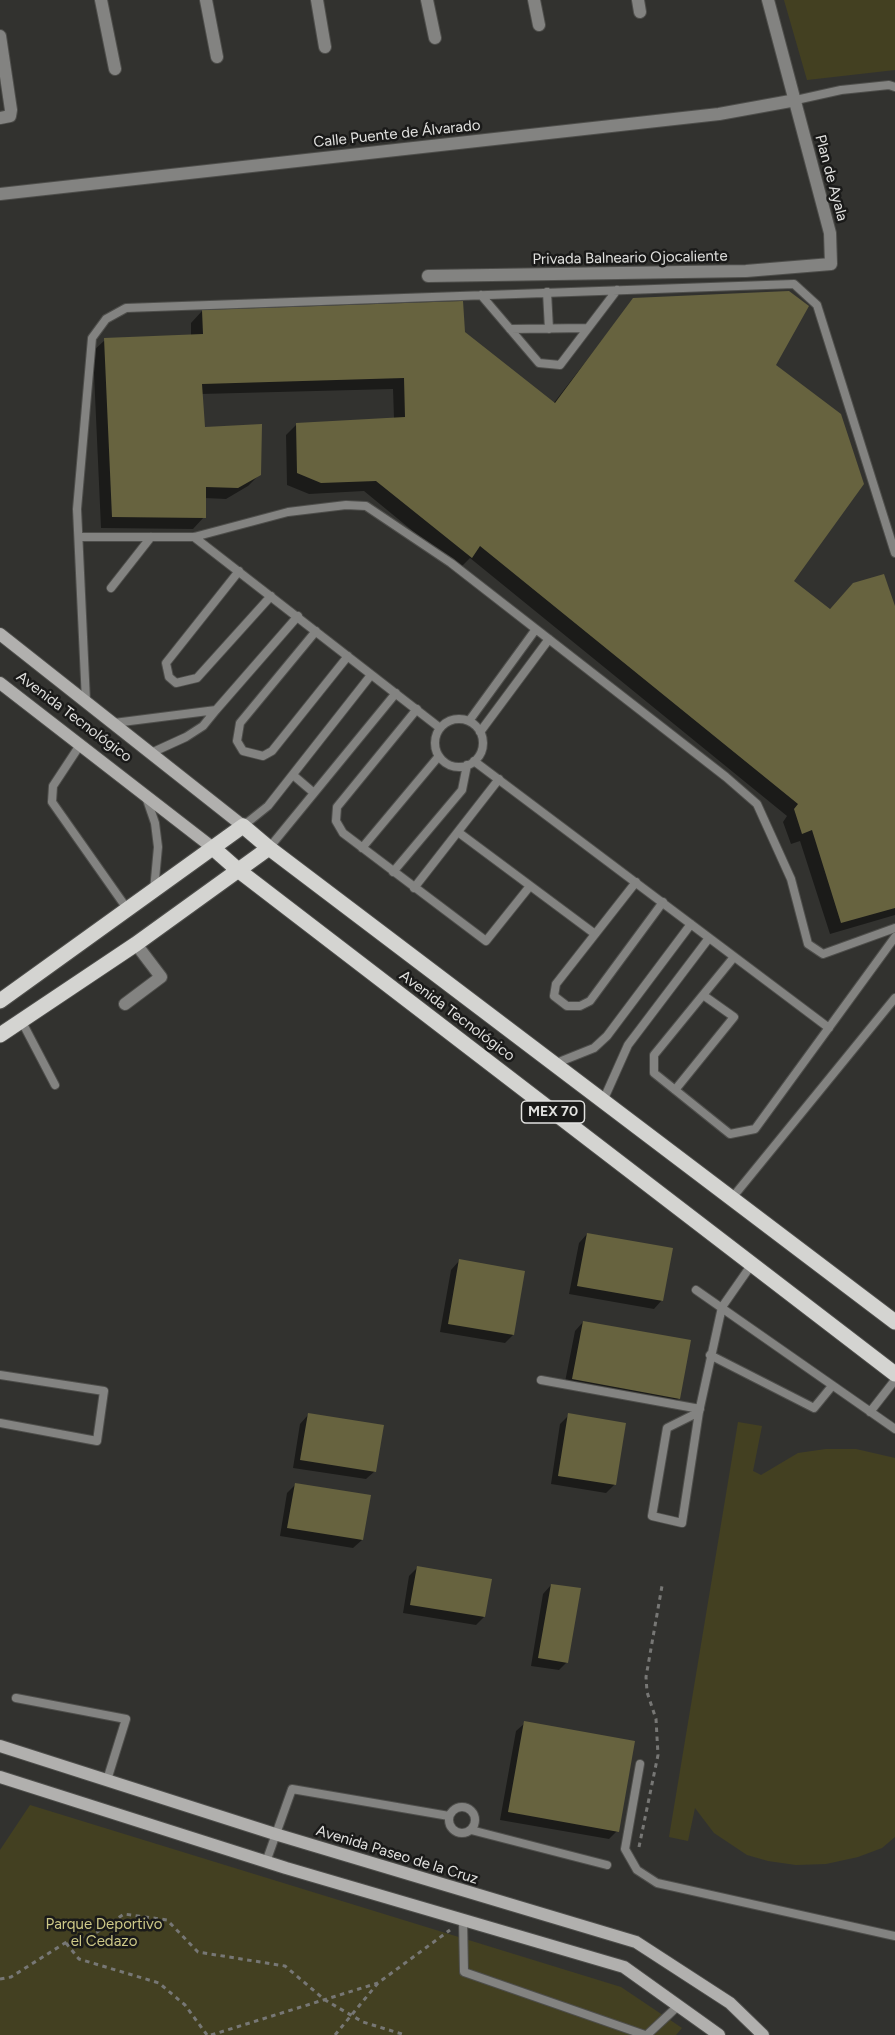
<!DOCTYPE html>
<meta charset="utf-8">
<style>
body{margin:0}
canvas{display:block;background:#32322f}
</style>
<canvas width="895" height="2035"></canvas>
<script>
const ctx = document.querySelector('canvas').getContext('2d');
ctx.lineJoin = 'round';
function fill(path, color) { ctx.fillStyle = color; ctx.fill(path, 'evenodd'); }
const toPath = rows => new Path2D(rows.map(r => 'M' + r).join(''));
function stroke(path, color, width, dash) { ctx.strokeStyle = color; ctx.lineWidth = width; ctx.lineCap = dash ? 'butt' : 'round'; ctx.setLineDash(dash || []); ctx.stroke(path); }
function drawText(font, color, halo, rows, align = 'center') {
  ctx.font = font + ' Figtree,sans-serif'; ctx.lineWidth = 5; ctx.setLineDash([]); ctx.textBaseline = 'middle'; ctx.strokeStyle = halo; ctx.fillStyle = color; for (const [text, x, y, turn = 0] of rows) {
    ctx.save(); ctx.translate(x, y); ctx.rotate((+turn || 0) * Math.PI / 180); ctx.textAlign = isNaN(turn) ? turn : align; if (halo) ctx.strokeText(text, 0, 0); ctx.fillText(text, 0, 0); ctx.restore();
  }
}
fill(toPath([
 [784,0,895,0,895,70,807,80],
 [738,1422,762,1426,753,1471,761,1475,798,1453,826,1449,856,1449,895,1458,895,1837,882,1848,858,1857,826,1864,796,1865,768,1861,747,1855,714,1833,695,1808,688,1841,669,1837],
 [30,1805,621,1987,682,2028,676,2035,0,2035,0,1850]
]), '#434021');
fill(toPath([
 [634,299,774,365,792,581,829,610,853,584,895,610,895,915,830,934,800,841,791,844,783,822,787,816,470,558,459,569,364,491,309,494,287,485,286,435,297,424,394,419,393,389,201,394,203,428,260,474,248,486,226,499,204,498,204,517,193,529,101,528,93,351,105,340,191,336,191,323,202,311,464,332,553,404],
 [587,1234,662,1300,654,1309,569,1294,579,1243],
 [459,1261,513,1335,505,1343,440,1332,451,1270],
 [583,1322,679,1398,670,1407,564,1387,575,1331],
 [308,1415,375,1471,366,1479,293,1468,300,1424],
 [569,1415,615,1484,606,1493,551,1484,560,1424],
 [295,1485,362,1540,353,1548,280,1536,287,1493],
 [417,1568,484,1617,476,1625,403,1613,409,1576],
 [551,1585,567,1662,559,1670,531,1666,543,1594],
 [525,1723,617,1831,609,1839,500,1820,516,1731]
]), '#0007');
fill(toPath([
 [789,291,809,306,776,365,841,414,864,484,794,581,830,609,853,583,884,574,895,606,895,908,841,923,812,830,802,834,794,809,798,804,480,546,472,558,376,481,321,483,297,473,296,423,405,417,404,378,202,384,205,427,262,424,261,475,238,488,206,487,206,518,112,517,104,338,203,334,202,310,463,301,465,332,555,403,633,298],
 [587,1233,673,1248,663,1301,577,1286],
 [459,1259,525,1271,514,1335,448,1324],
 [583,1321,691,1340,680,1399,572,1379],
 [308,1413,384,1425,376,1472,300,1460],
 [568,1413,626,1423,616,1485,558,1476],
 [295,1483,371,1495,363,1540,287,1528],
 [417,1566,492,1579,485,1617,410,1605],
 [551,1584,581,1588,568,1663,538,1658],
 [524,1721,635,1741,619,1832,508,1812]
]), '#67633f');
const lane = toPath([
 [796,100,841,90,889,85,895,87],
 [547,292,549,329],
 [481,295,539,363,560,365,617,290],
 [510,329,588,328],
 [79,537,194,537,288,512,346,505,366,506,451,563,726,777,757,804,791,879,808,944,823,954,895,928],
 [194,537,440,728],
 [239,571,166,663,169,677,176,683,197,678,271,596],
 [111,588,151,537],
 [316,631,240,723,237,741,243,751,263,756,272,751,348,656],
 [86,701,77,509,92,338,106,319,126,308,794,284,817,305,895,553],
 [417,709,337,807,336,821,343,833,486,941,530,886],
 '435 743a24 24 0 1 1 48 0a24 24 0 1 1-48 0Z',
 [469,721,536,629],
 [114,723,216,710,298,616],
 [480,732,549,639],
 [80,745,53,786,52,802,128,910],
 [151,753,186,737,203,726,216,710],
 [474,761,829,1028],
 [293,775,314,793],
 [146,797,155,823,158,847,154,890],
 [243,826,268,806,371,675],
 [458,832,595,934],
 [269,848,396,693],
 [362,848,439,756],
 [393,872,462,790,467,765],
 [636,882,556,984,554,996,567,1006,580,1006,590,1001,663,902],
 [414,888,499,779],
 [734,957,654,1055,654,1073,730,1134,755,1129,895,937],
 [21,1020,55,1085],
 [554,1064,594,1048,607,1036,691,924],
 [675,1090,734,1017,703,995],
 [603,1101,628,1045,709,938],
 [732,1198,895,998],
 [696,1290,895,1429],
 [710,1355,814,1408,832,1386],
 [0,1375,104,1391,97,1441,0,1423],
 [541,1380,700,1409],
 [699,1412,667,1428,652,1516,682,1523,699,1412,722,1307,752,1264],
 [870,1412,895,1380],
 [16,1698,126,1719,107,1780],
 [640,1764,625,1849,637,1870,657,1883,895,1936],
 '449 1820a13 13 0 1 1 26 0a13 13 0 1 1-26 0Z',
 [471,1830,607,1865],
 [266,1862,292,1789,449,1816],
 [463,1920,464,1972,645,2035],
 [647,2035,679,2005]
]);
const street = toPath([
 [101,0,115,69],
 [206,0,217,57],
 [317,0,325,47],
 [427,0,435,38],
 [534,0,539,25],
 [638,0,640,12],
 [0,36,11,110,10,116,0,118],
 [0,194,719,114,796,100],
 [428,276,746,271,831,264,830,233,768,0],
 [125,1004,161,977,136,944]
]);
const secondary = toPath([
 [0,634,243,826],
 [0,683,213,848],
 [0,1746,275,1834,636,1942,730,2003,763,2035],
 [0,1777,286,1868,624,1967,719,2035]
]);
const primary = toPath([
 [213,848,238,870,895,1374],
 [0,1001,243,826,269,848,895,1322],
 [0,1035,136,944,269,848]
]);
stroke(lane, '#4e4e4b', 10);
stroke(street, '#4e4e4b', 14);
stroke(secondary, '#4e4e4b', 14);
stroke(primary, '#4e4e4b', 17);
stroke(toPath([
 [639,1847,658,1755,656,1719,647,1692,646,1677,662,1586],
 [66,1943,79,1959,159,1983,185,2005,207,2035],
 [0,1979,11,1977,65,1943,97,1932,124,1914,167,1920,198,1952,285,1966,325,2000,363,2022,405,2035],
 [211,2035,378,1983],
 [335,2035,378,1983,450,1930]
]), '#777775', 3, [4.5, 4.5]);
stroke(lane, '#838381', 8);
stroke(street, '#838381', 12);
stroke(secondary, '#b1b0ae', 12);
stroke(primary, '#d4d4d1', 15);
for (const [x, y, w] of [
 [553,1112,63]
]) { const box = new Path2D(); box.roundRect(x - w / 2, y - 11, w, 22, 4.5); ctx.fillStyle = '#1a1a19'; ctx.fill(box); stroke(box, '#e1e1df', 1.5); }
drawText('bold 14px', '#e1e1df', null, [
 ["MEX 70",553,1112]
]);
drawText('15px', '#e1e1df', '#1a1a19', [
 ["Calle Puente de Álvarado",397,134,-6],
 ["Plan de Ayala",831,178,75],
 ["Privada Balneario Ojocaliente",630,258,-1],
 ["Avenida Tecnológico",74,717,37],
 ["Avenida Tecnológico",457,1016,37],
 ["Avenida Paseo de la Cruz",397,1855,17]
]);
drawText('15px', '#cec988', '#1a1a19', [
 ["Parque Deportivo",104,1925],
 ["el Cedazo",104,1942]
]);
</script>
